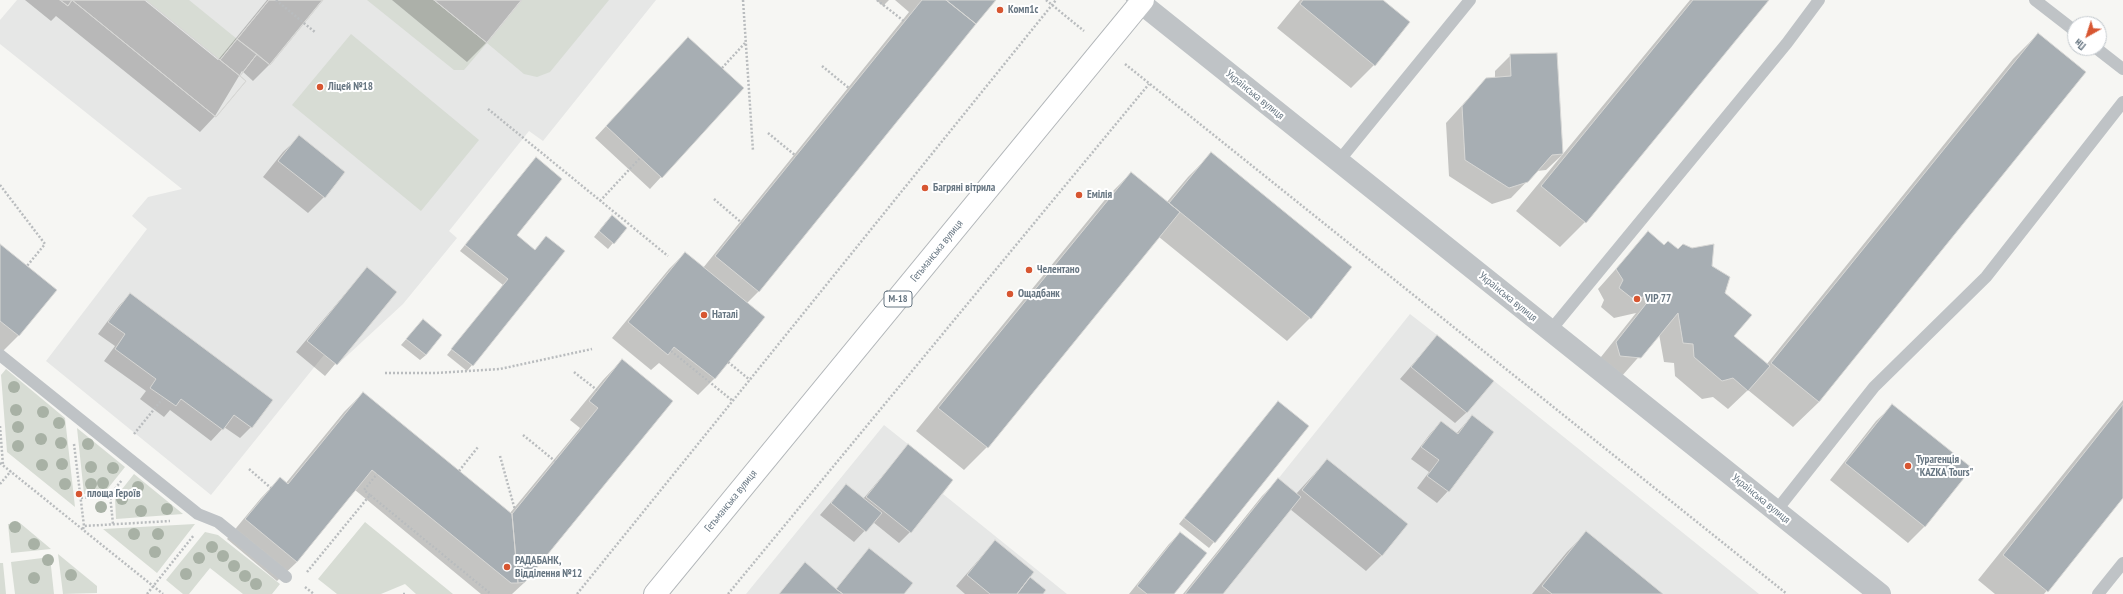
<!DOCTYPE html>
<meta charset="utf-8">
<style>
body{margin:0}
#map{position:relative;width:2123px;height:594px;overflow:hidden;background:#f6f6f3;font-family:"PT Sans Narrow",sans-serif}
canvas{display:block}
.north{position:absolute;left:2067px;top:16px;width:40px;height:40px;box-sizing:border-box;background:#fff;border:1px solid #c2c8cd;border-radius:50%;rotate:219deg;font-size:11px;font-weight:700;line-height:16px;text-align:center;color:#677682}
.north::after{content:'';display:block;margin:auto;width:14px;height:18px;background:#d75631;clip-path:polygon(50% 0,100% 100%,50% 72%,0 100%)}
</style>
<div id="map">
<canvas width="2123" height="594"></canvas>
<div class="north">Пн</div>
</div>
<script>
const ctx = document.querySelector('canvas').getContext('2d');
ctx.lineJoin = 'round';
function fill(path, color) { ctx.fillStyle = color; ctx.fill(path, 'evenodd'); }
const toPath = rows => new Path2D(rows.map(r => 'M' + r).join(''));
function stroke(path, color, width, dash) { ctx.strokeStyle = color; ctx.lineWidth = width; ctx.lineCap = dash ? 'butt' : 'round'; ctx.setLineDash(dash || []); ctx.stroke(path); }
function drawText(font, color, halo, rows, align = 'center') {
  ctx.font = font + ' "PT Sans Narrow",sans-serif'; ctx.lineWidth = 4; ctx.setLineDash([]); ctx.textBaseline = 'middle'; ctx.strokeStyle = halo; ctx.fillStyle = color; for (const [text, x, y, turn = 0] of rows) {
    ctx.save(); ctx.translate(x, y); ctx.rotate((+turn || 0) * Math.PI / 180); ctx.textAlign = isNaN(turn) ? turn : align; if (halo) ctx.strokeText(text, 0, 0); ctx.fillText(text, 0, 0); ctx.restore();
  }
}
fill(toPath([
 [17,0,656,0,543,141,529,131,449,231,457,238,403,304,337,365,324,355,211,495,46,361,147,229,132,216,148,197,182,189,0,44,0,20],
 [1410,314,1437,335,1759,594,1186,594],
 [884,425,953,480,943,494,1067,594,746,594]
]), '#e6e7e6');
fill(toPath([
 [146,0,189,0,237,39,220,60],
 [367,0,434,0,487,43,522,0,609,0,550,72,537,77,524,74,487,43,464,70,454,70],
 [351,34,479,140,421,211,292,105],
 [6,369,65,418,75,507,7,452,1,375],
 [77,428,125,467,105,492,84,494],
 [134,474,183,514,116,519,115,498],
 [365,522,453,594,416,594,405,584,381,594,337,594,318,579],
 [20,523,51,549,11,553,8,524],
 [195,524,157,573,103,529],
 [205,532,218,535,280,584,272,594,243,594,210,568,189,594,183,594,166,580],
 [58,554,97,586,97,593,63,594],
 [50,557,54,594,15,594,11,562],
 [0,563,3,563,6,594,0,594]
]), '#d7dcd4');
fill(toPath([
 [25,0,144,0,218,60,267,0,322,0,269,65,253,81,242,71,215,116,200,132,56,16,51,21],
 [392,0,521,0,486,43,467,62],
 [876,0,889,0,883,6],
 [895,0,995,0,759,291,747,303,764,317,714,379,698,395,659,363,651,370,612,338,669,269,685,253,703,268,909,12],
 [1300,0,1382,0,1374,65,1351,88,1277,28],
 [1690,0,1767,0,1585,222,1560,247,1516,211],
 [2038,34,2084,72,1819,402,1793,427,1748,390,1728,409,1713,397,1702,399,1675,376,1674,363,1664,362,1659,334,1621,377,1597,362,1636,313,1614,318,1601,307,1604,300,1598,289,1648,233,1664,246,1711,266,1724,293,1733,336,1766,365,2013,59],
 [677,49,743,88,650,189,595,138],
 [1556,54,1562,155,1546,170,1537,171,1511,198,1492,204,1449,176,1446,123,1486,79,1495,78,1495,71,1511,55],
 [299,137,324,197,308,213,263,177,283,152],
 [1211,154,1351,267,1310,318,1287,341,1159,237,987,447,964,470,916,431,1108,196,1131,173,1166,203,1188,177],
 [536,158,515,235,534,251,546,237,472,365,467,371,447,355,503,285,460,251],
 [606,222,613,243,608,249,594,237],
 [0,246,55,290,18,336,0,354],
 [367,268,396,292,325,376,296,352],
 [130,294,251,427,240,438,224,427,211,441,170,410,164,417,140,399,146,391,104,361,115,346,98,334,119,306],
 [423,320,426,355,420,360,401,345],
 [1437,336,1467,412,1455,423,1400,379],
 [622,360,525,582,512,594,481,594,355,490,297,562,277,581,227,539,261,498,280,478,286,483,344,412,363,393,510,513,580,428,570,420,603,380],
 [2123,400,2123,497,2044,594,1995,594,1978,580],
 [1278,402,1308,427,1209,548,1179,524],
 [1892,406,1971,468,1924,527,1908,543,1830,480,1876,421],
 [1472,416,1492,432,1448,491,1437,503,1417,488,1429,472,1411,459,1430,434,1441,422,1456,434],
 [908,446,910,532,899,543,873,522,854,542,820,515,846,485,863,499],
 [1327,460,1382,555,1366,571,1290,509,1222,594,1183,594,1262,496,1278,480,1296,494],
 [1180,533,1173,594,1129,594,1169,544],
 [1586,533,1661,594,1532,594,1567,552],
 [995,541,1029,578,1042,594,965,594,956,586]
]), '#0003');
const building = toPath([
 [60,0,146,0,220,60,269,0,323,0,270,65,257,54,240,76,246,81,216,117,72,0,68,6,60,0],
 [60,0,146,0,246,81,216,117,72,0,68,6,60,0],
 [269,0,323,0,270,65,237,39,269,0],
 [434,0,522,0,487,43,434,0],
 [434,0,522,0,487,43,434,0],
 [922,0,946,0,976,24,759,292,715,256,922,0],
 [946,0,996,0,976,24,946,0],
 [1303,0,1383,0,1410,22,1375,66,1300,4,1303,0],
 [1693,0,1769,0,1586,223,1541,186,1693,0],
 [2038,33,2086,72,1819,402,1771,363,2038,33],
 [688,37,744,88,662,178,606,126,688,37],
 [237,39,257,54,240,76,220,60,237,39],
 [1557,53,1563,154,1552,155,1528,182,1509,188,1465,160,1462,106,1486,78,1511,76,1510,54,1557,53],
 [299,135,345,172,325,198,278,161,299,135],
 [1211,152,1352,267,1311,319,1169,203,1211,152],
 [536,157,562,179,517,235,535,250,546,236,565,251,473,366,451,349,508,279,465,245,536,157],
 [1131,172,1180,212,988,448,938,408,1131,172],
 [612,215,627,228,614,244,599,231,612,215],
 [1648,231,1664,245,1668,241,1678,249,1683,244,1692,248,1714,244,1712,266,1730,277,1725,293,1752,315,1734,336,1770,366,1748,391,1733,378,1722,381,1694,357,1693,344,1683,343,1678,313,1641,358,1620,356,1616,342,1653,295,1633,299,1619,288,1623,280,1616,269,1648,231],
 [0,244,57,290,19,336,0,321,0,244],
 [685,252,765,317,715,379,674,347,668,355,628,322,685,252],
 [367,267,397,292,337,365,307,341,367,267],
 [130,293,273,400,252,428,234,415,223,430,181,399,176,406,150,388,156,379,115,349,125,334,108,322,130,293],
 [423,319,442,335,426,355,406,339,423,319],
 [1437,335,1494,381,1467,413,1411,367,1437,335],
 [622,359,673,401,525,582,518,583,512,514,598,408,589,401,622,359],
 [363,392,512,514,518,583,511,583,372,470,297,562,245,519,280,477,288,484,363,392],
 [1278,401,1309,426,1215,543,1184,518,1278,401],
 [1892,404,1972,468,1925,527,1845,463,1892,404],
 [2123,404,2123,498,2048,592,2003,555,2123,404],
 [1472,415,1494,432,1449,492,1427,476,1439,460,1421,447,1441,421,1458,434,1472,415],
 [908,444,953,480,911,533,866,497,908,444],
 [1327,459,1408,524,1382,556,1302,490,1327,459],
 [1278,478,1301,497,1223,594,1185,594,1278,478],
 [846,484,882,513,866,532,831,503,846,484],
 [1586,531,1663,594,1552,594,1542,586,1586,531],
 [1180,532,1207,553,1174,594,1147,594,1137,586,1180,532],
 [995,540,1034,572,1017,594,990,594,967,575,995,540],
 [869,548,913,583,904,594,843,594,836,589,869,548],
 [805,562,836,589,843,594,779,594,805,562],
 [1030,577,1046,590,1043,594,1017,594,1030,577]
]);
fill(building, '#a7aeb3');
stroke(building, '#d7d7d5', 1);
const highway = toPath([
 [655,594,1143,0]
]);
stroke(highway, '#b2b6b9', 24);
stroke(toPath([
 [276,0,316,33],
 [743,0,753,151],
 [877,0,905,22],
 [1046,0,1084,31],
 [1125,64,1787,594],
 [822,66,850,89],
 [722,68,745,43],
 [488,109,668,256],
 [768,133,796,156],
 [0,185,45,244,27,266],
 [714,199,742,223],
 [600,201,640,158],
 [671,351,733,401],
 [728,362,750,380],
 [574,372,597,390],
 [385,373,436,373,500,369,592,349],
 [0,426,3,465],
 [134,434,164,397],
 [523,435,555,461],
 [74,444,84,526],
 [500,456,515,510],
 [0,463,163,594],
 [249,469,271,488],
 [459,471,478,447],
 [0,484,11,471],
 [110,495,122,480],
 [370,495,364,490,377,474],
 [81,498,110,495,113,524],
 [83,529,84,526,170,521],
 [307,572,370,495,491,594],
 [305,587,314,594],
 [147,594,194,535],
 [403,594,407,594],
 [577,594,1056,0],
 [728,594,1149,84]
]), '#b9bcbe', 2.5, [2, 2]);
stroke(toPath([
 [2035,0,2075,31],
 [2096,48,2123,69],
 [1338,162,1470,0],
 [1550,331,1787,43,1819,0],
 [0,355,198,514,218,522,286,577],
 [1776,511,1874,387,1986,277,2123,102],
 [2098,594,2123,563]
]), '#bfc3c6', 12);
stroke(toPath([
 [1137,0,1880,594]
]), '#bfc3c6', 22);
stroke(highway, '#fff', 22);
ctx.fillStyle = '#a8b1a5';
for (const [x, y] of [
 [14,387],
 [16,410],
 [43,412],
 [59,423],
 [18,427],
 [41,439],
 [61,443],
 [88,444],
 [18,446],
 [62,464],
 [42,465],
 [91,467],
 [113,468],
 [103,483],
 [65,484],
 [91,484],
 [138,487],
 [122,499],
 [101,507],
 [167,509],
 [141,511],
 [15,527],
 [134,534],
 [158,534],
 [34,544],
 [212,547],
 [155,552],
 [223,556],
 [199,558],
 [48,560],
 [234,566],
 [186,574],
 [71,575],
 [245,576],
 [34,578],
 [256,584]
]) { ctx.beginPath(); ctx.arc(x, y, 6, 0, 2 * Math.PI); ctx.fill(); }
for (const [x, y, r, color] of [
 [1000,10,4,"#d75631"],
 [320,87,4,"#d75631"],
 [925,188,4,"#d75631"],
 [1079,195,4,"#d75631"],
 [1029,270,4,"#d75631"],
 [1010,294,4,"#d75631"],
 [1637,299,4,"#d75631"],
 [704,315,4,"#d75631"],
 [1908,466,4,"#d75631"],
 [79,494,4,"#d75631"],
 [507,567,4,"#d75631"]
]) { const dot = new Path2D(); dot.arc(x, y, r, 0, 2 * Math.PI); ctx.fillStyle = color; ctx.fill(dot); stroke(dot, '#fff', 1.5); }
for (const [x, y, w] of [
 [898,299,28]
]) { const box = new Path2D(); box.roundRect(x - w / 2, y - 8, w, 16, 3); ctx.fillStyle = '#fff'; ctx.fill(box); stroke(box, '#677682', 1); }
drawText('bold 10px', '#677682', null, [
 ["М-18",898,299]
]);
drawText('bold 11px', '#677682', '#fff', [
 ["Комп1с",1008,10],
 ["Ліцей №18",328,87],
 ["Багряні вітрила",933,188],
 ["Емілія",1087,195],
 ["Челентано",1037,270],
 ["Ощадбанк",1018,294],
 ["VIP 77",1645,299],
 ["Наталі",712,315],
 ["Турагенція",1916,460],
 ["\"KAZKA Tours\"",1916,473],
 ["площа Героїв",87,494],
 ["РАДАБАНК,",515,561],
 ["Відділення №12",515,574]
], 'left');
drawText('11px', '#677682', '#fff', [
 ["Українська вулиця",1255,95,39],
 ["Гетьманська вулиця",937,251,-51],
 ["Українська вулиця",1508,297,39],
 ["Українська вулиця",1761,499,39],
 ["Гетьманська вулиця",731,501,-51]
]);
</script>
